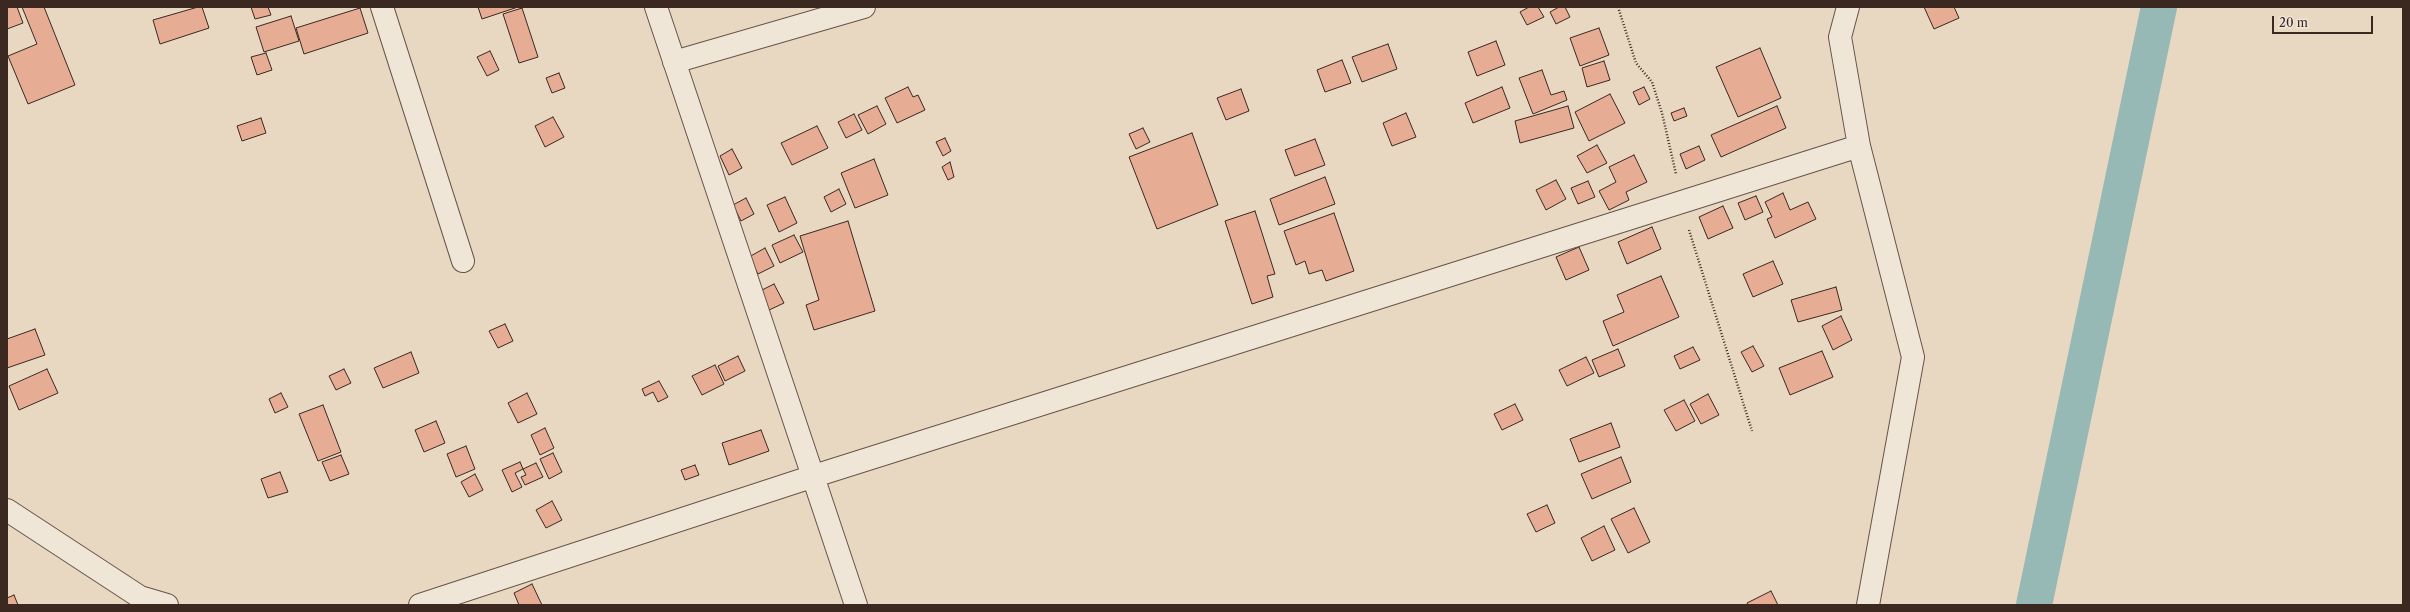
<!DOCTYPE html>
<style>
body{margin:0}
#map{position:relative;width:2410px;height:612px;overflow:hidden;background:#e8d8c1;font-family:"Libre Caslon Text",serif}
canvas{display:block}
.frame{position:absolute;inset:0;border:8px solid #3b2821;pointer-events:none}
.scale{position:absolute;left:2272px;top:16px;width:101px;height:18px;box-sizing:border-box;border:2px solid #3b2821;border-top:0;padding-left:5px;font-size:12px;line-height:14px;white-space:nowrap;color:#3b2821;-webkit-text-stroke:3px #f0e6d7;paint-order:stroke}
</style>
<div id="map">
<canvas width="2410" height="612"></canvas>
<div class="frame"></div>
<div class="scale">20 m</div>
</div>
<script>
const ctx = document.querySelector('canvas').getContext('2d');
ctx.lineJoin = 'round';
const toPath = rows => new Path2D(rows.map(r => 'M' + r).join(''));
function stroke(path, color, width, dash) { ctx.strokeStyle = color; ctx.lineWidth = width; ctx.lineCap = dash ? 'butt' : 'round'; ctx.setLineDash(dash || []); ctx.stroke(path); }
function fill(path, color) { ctx.fillStyle = color; ctx.fill(path, 'evenodd'); }
stroke(toPath([
 [2034,605,2159,7]
]), '#97b9b6', 36);
const building = toPath([
 [7,7,17,7,23,23,7,29,7,7],
 [22,7,44,7,75,85,28,104,8,56,37,44,22,7],
 [198,7,202,7,209,28,160,44,153,20,198,7],
 [251,7,268,7,271,15,255,19,251,7],
 [478,7,518,7,482,19,478,7],
 [1529,7,1538,7,1544,17,1527,25,1520,12,1529,7],
 [1559,7,1565,7,1570,17,1556,24,1550,12,1559,7],
 [1924,7,1954,7,1959,18,1934,29,1924,7],
 [360,8,368,33,304,54,296,28,360,8],
 [522,8,538,57,519,63,503,14,522,8],
 [291,16,299,41,264,52,256,27,291,16],
 [1599,28,1609,55,1580,66,1570,38,1599,28],
 [1496,41,1505,65,1477,76,1468,52,1496,41],
 [1388,44,1397,69,1362,82,1352,57,1388,44],
 [1760,48,1781,98,1738,117,1716,67,1760,48],
 [490,51,499,70,487,76,477,57,490,51],
 [266,53,272,70,257,75,251,57,266,53],
 [1342,60,1351,83,1325,92,1317,70,1342,60],
 [1604,61,1610,80,1587,87,1582,68,1604,61],
 [1542,70,1551,95,1564,91,1567,100,1533,114,1519,78,1542,70],
 [559,73,565,88,552,93,546,78,559,73],
 [908,87,913,97,918,95,925,110,897,123,885,98,908,87],
 [1502,87,1510,108,1473,123,1465,103,1502,87],
 [1644,87,1650,99,1639,105,1633,92,1644,87],
 [1241,89,1249,111,1226,120,1217,98,1241,89],
 [1610,94,1625,123,1589,141,1575,112,1610,94],
 [877,106,886,124,868,134,858,115,877,106],
 [1568,106,1574,128,1520,143,1515,121,1568,106],
 [1777,106,1786,128,1721,157,1711,135,1777,106],
 [1684,108,1687,116,1674,121,1671,113,1684,108],
 [1406,113,1416,137,1392,146,1383,123,1406,113],
 [854,114,862,130,846,138,838,122,854,114],
 [553,117,564,137,545,147,535,126,553,117],
 [261,118,266,133,242,141,237,126,261,118],
 [817,126,828,148,792,165,781,143,817,126],
 [1143,128,1150,142,1136,149,1129,134,1143,128],
 [1192,133,1218,205,1157,229,1129,157,1192,133],
 [945,138,951,151,943,156,936,142,945,138],
 [1315,139,1325,165,1295,176,1285,150,1315,139],
 [1597,145,1607,163,1587,173,1577,156,1597,145],
 [1699,146,1705,160,1686,169,1680,154,1699,146],
 [732,149,742,168,729,175,720,156,732,149],
 [1634,155,1647,182,1626,192,1629,200,1609,210,1599,191,1616,182,1609,167,1634,155],
 [874,159,888,195,855,208,841,173,874,159],
 [950,162,954,177,948,180,942,167,950,162],
 [1325,177,1335,204,1279,225,1270,199,1325,177],
 [1556,180,1566,199,1546,210,1536,190,1556,180],
 [1588,181,1595,197,1578,204,1571,188,1588,181],
 [839,189,846,204,831,212,824,197,839,189],
 [1783,193,1790,210,1808,202,1816,219,1775,238,1767,219,1772,217,1765,202,1783,193],
 [1756,196,1763,212,1745,220,1738,203,1756,196],
 [785,197,797,223,779,232,767,205,785,197],
 [746,198,754,214,741,221,733,205,746,198],
 [1723,206,1733,228,1708,239,1699,217,1723,206],
 [1255,211,1275,274,1267,276,1273,297,1252,304,1225,221,1255,211],
 [1334,213,1354,271,1326,281,1322,270,1309,274,1305,261,1296,265,1284,231,1334,213],
 [848,221,875,311,814,330,806,305,819,300,800,236,848,221],
 [1652,227,1661,249,1627,264,1618,242,1652,227],
 [794,235,803,252,780,263,772,245,794,235],
 [1579,247,1589,270,1566,280,1556,257,1579,247],
 [765,248,774,266,758,274,749,257,765,248],
 [1773,261,1783,284,1753,297,1743,274,1773,261],
 [1661,276,1679,317,1613,346,1603,321,1624,312,1617,295,1661,276],
 [774,284,784,303,767,311,758,292,774,284],
 [1836,287,1842,310,1798,322,1791,300,1836,287],
 [1841,316,1852,340,1833,350,1822,326,1841,316],
 [505,324,513,341,498,348,489,331,505,324],
 [35,329,45,355,7,368,7,339,35,329],
 [1753,346,1764,366,1752,372,1741,352,1753,346],
 [1693,347,1700,360,1680,369,1674,356,1693,347],
 [1618,349,1625,366,1599,377,1592,360,1618,349],
 [1822,351,1833,377,1790,395,1779,368,1822,351],
 [411,352,419,373,383,388,374,368,411,352],
 [738,356,745,371,725,381,718,366,738,356],
 [1586,357,1594,373,1567,386,1559,370,1586,357],
 [715,365,724,384,702,395,692,376,715,365],
 [47,369,58,393,19,410,9,386,47,369],
 [344,369,351,383,336,390,329,376,344,369],
 [659,381,668,397,658,402,653,392,645,396,642,389,659,381],
 [281,393,288,407,275,413,269,399,281,393],
 [527,393,537,414,518,423,508,403,527,393],
 [1708,394,1719,415,1701,424,1690,404,1708,394],
 [1684,400,1695,421,1676,431,1664,410,1684,400],
 [1515,404,1523,420,1502,430,1494,414,1515,404],
 [323,405,341,452,318,461,299,414,323,405],
 [436,421,445,443,424,452,415,430,436,421],
 [1611,423,1620,447,1579,462,1570,439,1611,423],
 [545,428,554,448,540,455,531,435,545,428],
 [761,430,769,451,729,465,722,443,761,430],
 [466,446,475,469,456,477,447,454,466,446],
 [553,453,562,472,549,479,540,459,553,453],
 [341,455,349,474,330,481,322,462,341,455],
 [1621,457,1631,482,1592,499,1581,474,1621,457],
 [520,462,523,469,515,473,522,487,512,492,502,470,520,462],
 [536,463,543,477,525,485,521,477,526,475,523,469,536,463],
 [695,465,699,475,685,480,681,470,695,465],
 [280,472,288,492,268,498,261,479,280,472],
 [475,474,483,490,469,497,461,482,475,474],
 [552,501,562,520,546,528,536,510,552,501],
 [1547,505,1555,523,1536,532,1527,514,1547,505],
 [1634,508,1650,542,1628,553,1611,519,1634,508],
 [1604,526,1615,550,1592,561,1581,538,1604,526],
 [532,584,542,605,519,605,514,593,532,584],
 [1771,591,1778,605,1748,605,1747,603,1771,591],
 [14,595,18,605,7,605,7,598,14,595]
]);
fill(building, '#e6ac94');
stroke(building, '#3b2821', 1);
const minor = toPath([
 [382,7,463,261],
 [656,7,856,605],
 [1848,7,1840,37,1859,146,1913,357,1868,605],
 [674,62,864,7],
 [7,510,140,597,167,605],
 [420,605,811,477,1859,146]
]);
stroke(minor, '#665449', 24);
stroke(toPath([
 [1618,7,1636,63,1652,82,1662,113,1676,174],
 [1689,230,1752,431]
]), '#3b2821', 2.5, [1, 2]);
stroke(minor, '#f0e6d7', 22);
</script>
